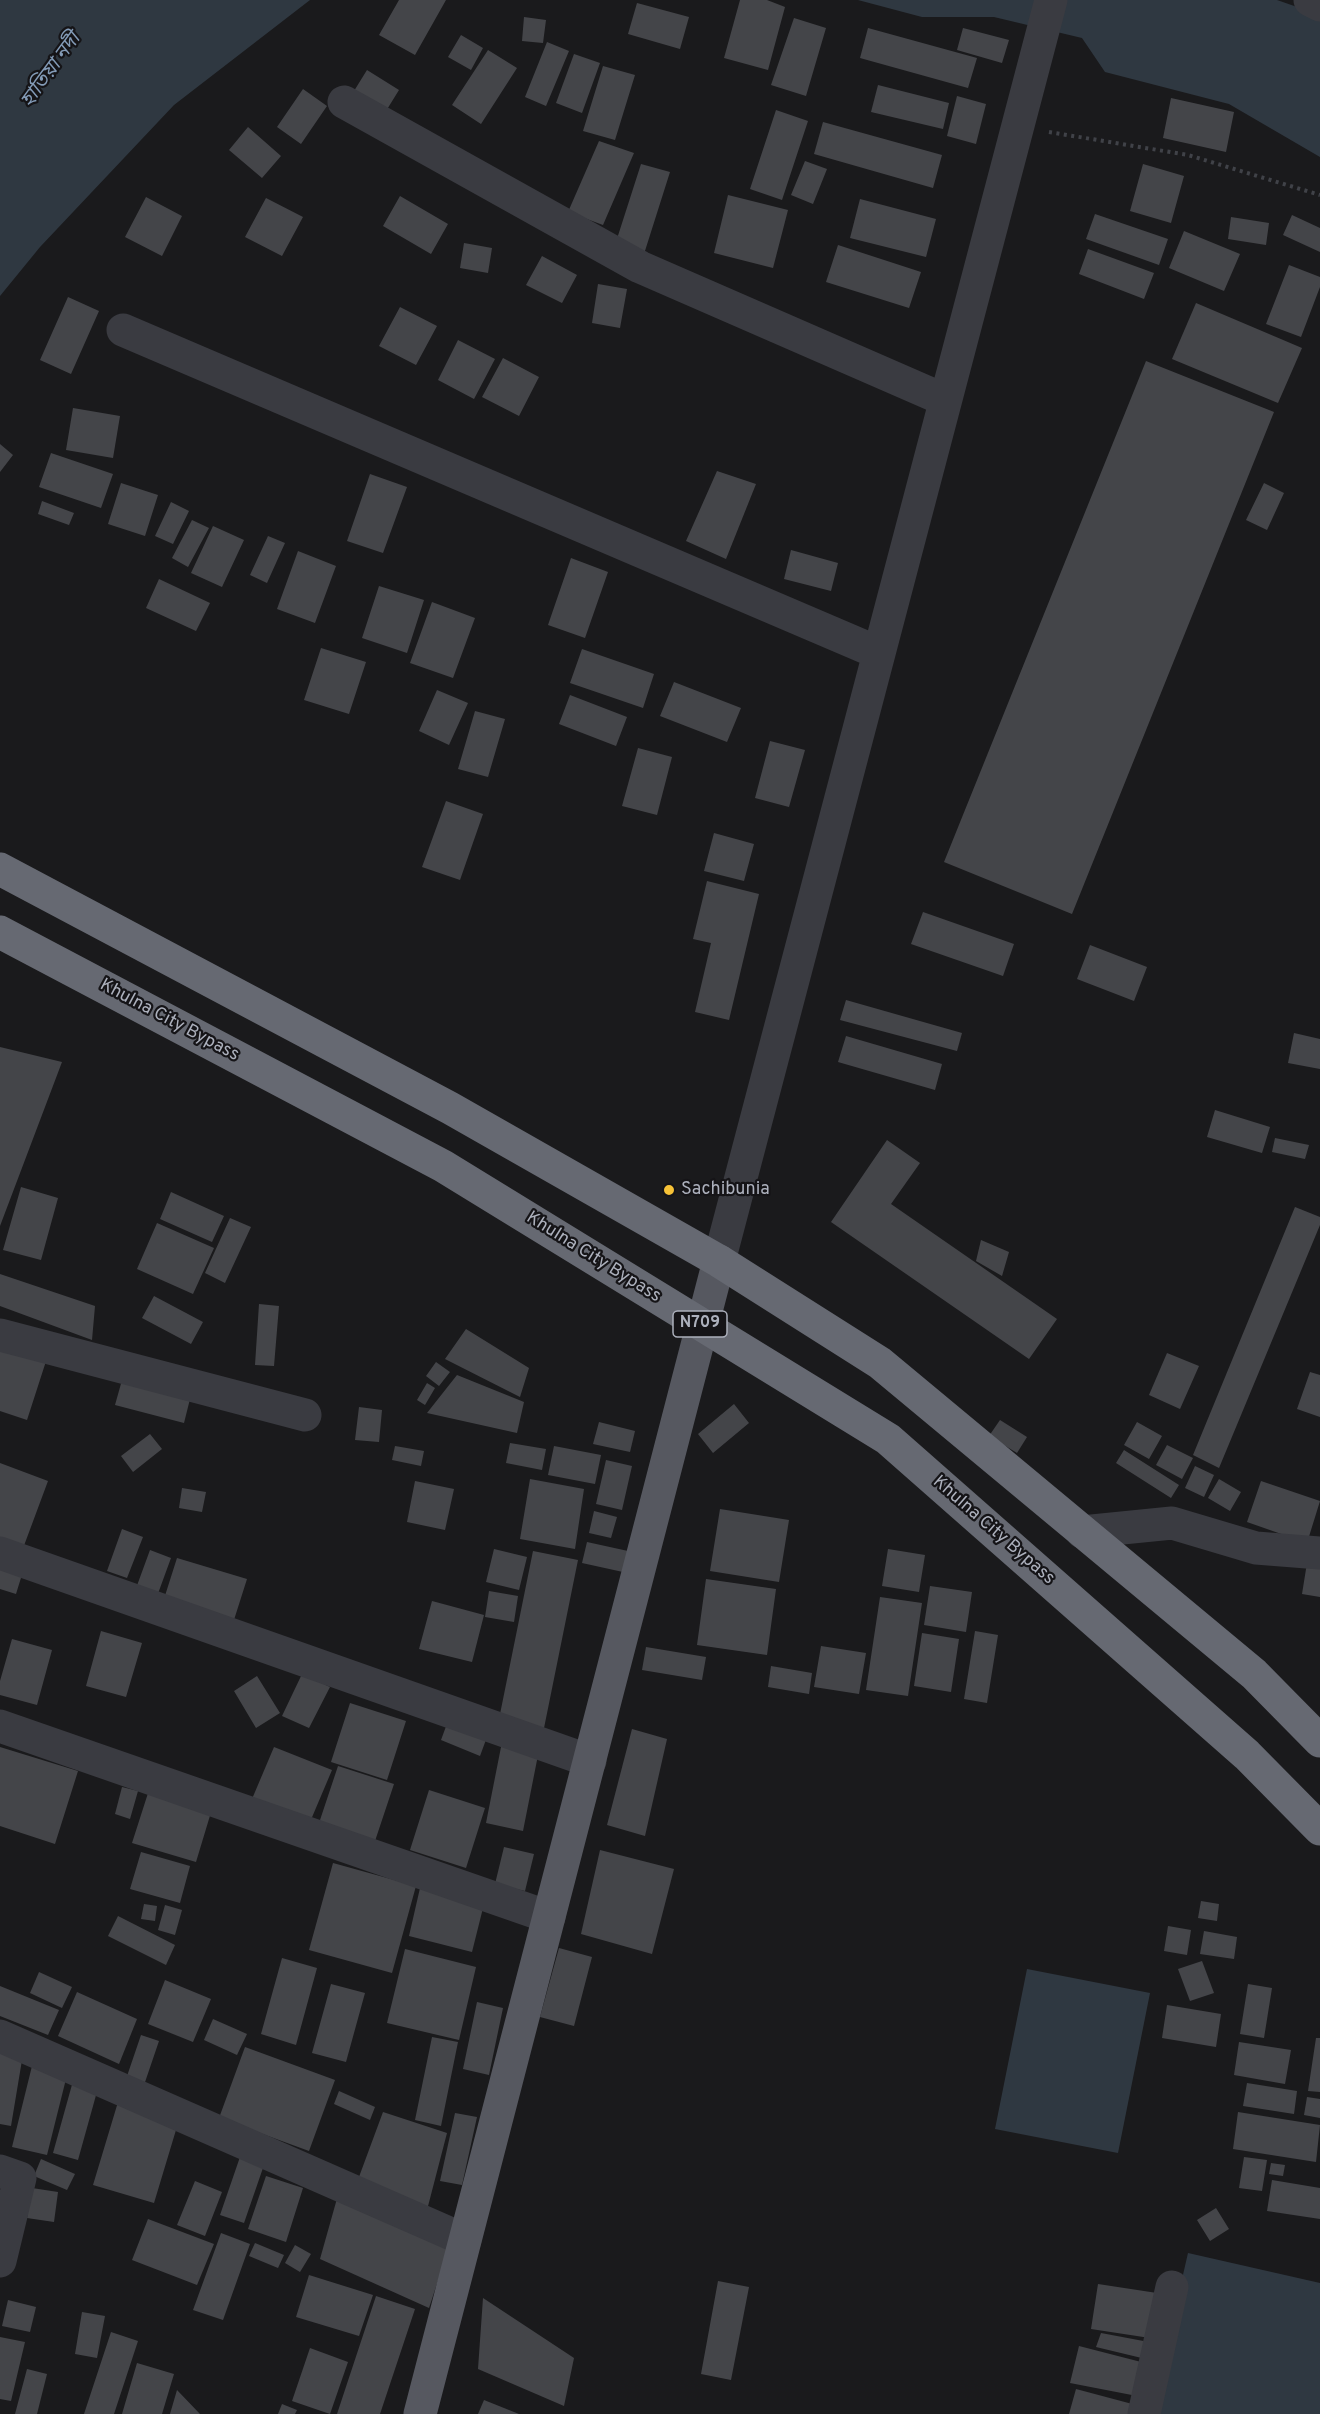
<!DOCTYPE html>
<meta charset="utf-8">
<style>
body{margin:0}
canvas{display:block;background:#1a1a1c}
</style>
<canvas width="1320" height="2414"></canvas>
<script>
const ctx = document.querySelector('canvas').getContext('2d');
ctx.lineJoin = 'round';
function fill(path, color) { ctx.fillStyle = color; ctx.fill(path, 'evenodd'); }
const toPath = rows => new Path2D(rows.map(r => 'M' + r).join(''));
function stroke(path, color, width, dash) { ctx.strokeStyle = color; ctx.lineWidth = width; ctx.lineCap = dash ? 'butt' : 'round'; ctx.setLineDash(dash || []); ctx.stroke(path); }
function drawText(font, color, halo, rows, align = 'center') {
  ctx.font = font + ' Overpass,"Noto Sans Bengali",sans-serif'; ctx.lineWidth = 4.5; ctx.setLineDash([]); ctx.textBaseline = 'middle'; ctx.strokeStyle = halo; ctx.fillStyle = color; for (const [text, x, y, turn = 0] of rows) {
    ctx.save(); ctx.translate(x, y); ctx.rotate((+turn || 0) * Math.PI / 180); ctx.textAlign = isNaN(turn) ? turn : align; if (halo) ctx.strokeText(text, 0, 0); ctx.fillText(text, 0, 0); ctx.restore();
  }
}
fill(toPath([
 [0,0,310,0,174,105,40,247,0,296],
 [858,0,1277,0,1320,15,1320,157,1229,104,1105,72,1082,38,994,17,922,17],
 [1027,1969,1150,1993,1118,2153,995,2129],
 [1188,2253,1320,2283,1320,2414,1151,2414]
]), '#2f3841');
fill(toPath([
 [399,0,446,0,415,55,379,35],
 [740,0,767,0,785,7,768,70,724,58],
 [637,3,689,17,680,49,628,34],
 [524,17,546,20,543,43,522,41],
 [794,18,826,28,806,96,771,85],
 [868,28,977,58,968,88,860,58],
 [963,28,1009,40,1002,63,957,50],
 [461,35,483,48,471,70,448,57],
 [547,42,569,51,546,106,525,97],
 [488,50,517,68,481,124,452,105],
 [574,54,600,63,582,113,556,103],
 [603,66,635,75,615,140,583,131],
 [367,70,399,90,386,111,354,91],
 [878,85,949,103,943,129,871,112],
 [303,89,327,106,301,144,277,127],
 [957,96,986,104,976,144,947,136],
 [1171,98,1234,112,1226,152,1163,138],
 [776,110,808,121,782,200,750,189],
 [823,122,942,155,933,188,814,154],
 [248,127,281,156,262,178,229,150],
 [599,141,634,153,603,225,568,212],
 [805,161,827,169,813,204,791,195],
 [641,164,670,172,644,254,615,245],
 [1143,164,1184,176,1171,223,1130,211],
 [728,195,788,210,773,268,714,253],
 [400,196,448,224,431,254,383,226],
 [146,197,182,216,162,256,125,237],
 [266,198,303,217,282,256,245,237],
 [860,199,936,219,926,257,850,238],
 [1095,214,1168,239,1159,265,1086,239],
 [1292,215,1320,228,1320,252,1283,235],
 [1231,217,1269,223,1266,245,1228,239],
 [1184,231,1240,254,1224,291,1169,268],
 [464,243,492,248,488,273,460,268],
 [838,245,921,272,909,308,826,282],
 [1088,249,1154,273,1144,299,1079,274],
 [542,256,577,275,562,303,526,285],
 [1289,265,1320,277,1320,287,1301,337,1266,324],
 [598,284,627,289,620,328,592,323],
 [68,297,99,311,71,374,40,360],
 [1196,303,1302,348,1278,403,1172,359],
 [400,307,437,326,416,365,379,346],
 [458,340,495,359,474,399,438,380],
 [503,358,539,377,519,416,482,397],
 [1146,361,1274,412,1072,914,944,862],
 [73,408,120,416,113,458,66,450],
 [0,444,13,455,0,472],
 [51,453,113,474,101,508,39,487],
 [717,471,756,484,726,559,686,541],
 [370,474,407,487,383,553,347,541],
 [121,483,158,495,145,536,108,524],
 [1264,483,1284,493,1267,530,1246,520],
 [42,501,74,513,69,525,38,514],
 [171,502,189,511,173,544,155,536],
 [192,520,209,528,188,567,172,558],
 [213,526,244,540,222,587,191,573],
 [268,536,285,543,267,583,250,575],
 [791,550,838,563,831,591,784,579],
 [298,551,336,566,315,623,277,609],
 [571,558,608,572,585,638,548,625],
 [159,579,210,603,196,631,146,608],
 [379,586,424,600,407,653,362,638],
 [432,602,475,618,453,678,410,663],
 [321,648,366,662,349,714,304,700],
 [582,649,654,674,643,708,570,683],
 [674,682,741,708,727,742,660,716],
 [437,690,468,703,449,745,419,731],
 [570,695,627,717,616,746,559,724],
 [475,711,505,719,488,777,458,769],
 [770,741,805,750,789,807,755,798],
 [638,748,672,757,657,815,622,806],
 [446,801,483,814,460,880,422,867],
 [714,833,754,844,744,881,704,871],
 [707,881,759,894,729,1020,695,1012,711,943,693,939],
 [923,912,1014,944,1003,976,911,944],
 [1090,945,1147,967,1134,1001,1077,979],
 [846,1000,962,1033,957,1051,840,1020],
 [1294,1033,1320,1039,1320,1069,1288,1063],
 [846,1036,942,1064,935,1090,838,1062],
 [0,1047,62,1062,0,1226],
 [1215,1110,1270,1127,1262,1153,1207,1137],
 [1275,1138,1309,1145,1305,1159,1272,1152],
 [887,1140,920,1163,891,1204,1057,1319,1029,1359,831,1222],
 [21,1187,58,1198,41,1260,3,1250],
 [171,1192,224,1216,212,1242,160,1219],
 [1295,1207,1320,1217,1320,1225,1219,1468,1193,1455],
 [230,1218,251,1227,225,1283,205,1273],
 [157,1223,214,1248,193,1294,137,1269],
 [981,1240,1009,1252,1002,1276,976,1261],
 [0,1274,95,1306,92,1340,0,1306],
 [154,1296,203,1322,191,1344,142,1318],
 [259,1304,279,1306,274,1366,255,1365],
 [466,1329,529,1368,520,1397,445,1359],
 [0,1350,48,1355,27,1420,0,1411],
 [1167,1353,1199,1366,1180,1409,1149,1395],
 [436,1362,450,1372,439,1386,426,1376],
 [1310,1372,1320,1375,1320,1417,1297,1409],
 [124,1373,192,1391,184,1423,115,1405],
 [457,1375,524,1402,517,1433,427,1413],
 [427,1383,435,1388,425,1405,417,1400],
 [734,1404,749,1423,713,1453,698,1434],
 [359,1407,382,1410,379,1442,355,1440],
 [1000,1420,1027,1437,1017,1453,989,1436],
 [599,1422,635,1431,630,1452,593,1444],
 [1137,1422,1162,1436,1149,1459,1124,1445],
 [150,1434,162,1449,133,1472,121,1456],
 [510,1443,546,1449,542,1470,506,1463],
 [1167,1445,1193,1458,1182,1479,1156,1465],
 [395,1446,424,1451,421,1466,392,1460],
 [554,1446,601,1455,595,1484,548,1475],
 [1124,1450,1179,1485,1171,1498,1116,1463],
 [606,1460,632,1466,622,1510,596,1504],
 [0,1463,48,1481,22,1551,0,1542],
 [1195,1466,1214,1475,1204,1497,1185,1488],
 [530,1479,584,1489,575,1549,520,1539],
 [1219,1479,1241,1492,1230,1511,1208,1498],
 [415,1481,454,1489,445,1530,407,1522],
 [1261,1481,1320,1501,1307,1543,1247,1522],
 [182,1488,206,1492,202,1512,179,1508],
 [720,1509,789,1520,779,1582,710,1571],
 [594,1511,617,1517,611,1538,589,1533],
 [122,1529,143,1537,127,1578,107,1571],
 [587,1542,628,1551,623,1572,582,1563],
 [494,1549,527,1557,519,1590,486,1582],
 [888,1549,925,1555,919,1592,882,1586],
 [150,1550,171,1558,156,1599,135,1591],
 [533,1551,578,1560,543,1733,498,1724],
 [177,1558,247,1579,233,1623,163,1602],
 [1307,1563,1320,1566,1320,1597,1302,1594],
 [24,1568,16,1594,0,1589,0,1570],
 [706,1579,776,1589,767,1655,697,1645],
 [930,1586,972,1592,966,1632,924,1625],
 [489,1591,518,1596,514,1622,485,1617],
 [880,1597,922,1603,908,1696,866,1690],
 [432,1601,484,1615,472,1662,419,1649],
 [101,1631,142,1643,126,1697,86,1686],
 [975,1631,998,1635,987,1703,964,1699],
 [922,1633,959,1639,951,1692,914,1686],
 [12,1639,52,1650,37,1705,0,1695,0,1681],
 [821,1646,866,1653,859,1694,814,1687],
 [646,1647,706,1657,702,1680,642,1670],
 [771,1666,812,1673,809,1694,768,1687],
 [302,1674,330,1687,309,1728,282,1716],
 [257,1676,280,1713,256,1728,234,1691],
 [350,1703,406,1721,387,1780,331,1762],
 [448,1721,487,1737,480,1756,441,1740],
 [632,1729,667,1739,645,1836,607,1825],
 [502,1742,539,1750,523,1831,486,1823],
 [0,1747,78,1771,55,1844,0,1826],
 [274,1747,332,1770,310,1822,252,1799],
 [338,1766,394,1784,374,1844,318,1826],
 [122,1787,138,1791,130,1819,115,1814],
 [149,1790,212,1809,196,1862,132,1843],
 [429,1790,485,1808,466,1868,410,1850],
 [504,1847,534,1854,525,1891,495,1884],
 [600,1850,674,1869,652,1954,581,1934],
 [141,1852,190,1866,180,1903,130,1889],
 [333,1863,416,1886,392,1973,309,1950],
 [420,1888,484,1904,472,1952,409,1936],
 [1201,1901,1219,1904,1217,1921,1198,1918],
 [144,1904,157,1906,155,1921,141,1919],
 [165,1905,182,1910,175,1935,158,1930],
 [118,1916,175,1945,166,1965,108,1936],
 [1168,1926,1191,1930,1187,1955,1164,1951],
 [1204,1931,1237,1937,1234,1959,1200,1954],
 [559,1948,592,1957,574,2026,540,2017],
 [405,1949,476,1967,459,2040,387,2023],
 [282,1958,317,1968,296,2045,261,2034],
 [1202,1961,1214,1993,1190,2001,1178,1969],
 [39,1972,72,1987,62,2008,30,1993],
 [165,1980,211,1999,193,2042,148,2024],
 [331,1984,365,1993,346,2062,312,2053],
 [1248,1984,1272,1988,1264,2038,1240,2034],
 [0,1986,59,2010,48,2035,0,2016],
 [77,1992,137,2019,119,2064,58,2036],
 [477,2002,503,2008,489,2075,463,2069],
 [1167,2005,1221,2014,1216,2047,1162,2038],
 [213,2019,247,2034,237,2055,204,2040],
 [141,2035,159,2041,143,2088,125,2082],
 [432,2037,458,2042,441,2126,415,2120],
 [1316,2038,1320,2038,1320,2092,1308,2091],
 [1239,2042,1291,2050,1285,2084,1234,2075],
 [245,2047,335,2080,309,2151,219,2118],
 [0,2050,23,2054,11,2126,0,2124],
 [32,2066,67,2075,47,2155,12,2147],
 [73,2081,98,2088,78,2160,53,2153],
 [1247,2083,1297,2091,1294,2114,1243,2106],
 [339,2091,375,2107,370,2120,334,2104],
 [1307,2097,1320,2099,1320,2118,1304,2115],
 [118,2102,179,2120,154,2203,93,2185],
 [383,2112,447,2133,427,2210,356,2185],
 [1238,2112,1320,2125,1316,2162,1233,2149],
 [455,2113,477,2117,462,2185,440,2181],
 [240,2157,264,2165,244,2223,220,2215],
 [1244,2157,1267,2160,1262,2191,1239,2188],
 [41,2159,75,2174,67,2190,34,2176],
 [1271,2163,1285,2165,1283,2176,1269,2174],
 [266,2176,303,2188,286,2242,248,2229],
 [1272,2180,1320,2188,1320,2219,1267,2211],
 [195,2181,222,2192,205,2236,177,2225],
 [32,2188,58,2192,54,2222,27,2218],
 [338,2195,449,2247,429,2308,320,2259],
 [1216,2208,1229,2229,1210,2241,1197,2220],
 [148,2219,214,2244,197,2285,132,2260],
 [221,2233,250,2244,223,2320,193,2310],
 [255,2243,284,2255,278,2268,249,2256],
 [295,2245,311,2254,300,2272,285,2263],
 [309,2275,373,2295,359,2336,296,2317],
 [718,2281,749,2287,731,2380,701,2374],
 [1098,2284,1157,2293,1150,2338,1091,2329],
 [376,2296,415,2309,380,2414,337,2414],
 [483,2298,574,2358,564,2406,478,2369],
 [8,2300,36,2307,30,2332,2,2326],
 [82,2312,105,2316,97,2358,75,2354],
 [111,2332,138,2341,114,2414,84,2414],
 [1101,2333,1154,2343,1150,2360,1096,2347],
 [0,2337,25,2342,11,2401,0,2399],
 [1079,2346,1145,2363,1137,2396,1070,2383],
 [310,2348,348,2362,330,2414,292,2401],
 [137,2363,174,2374,162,2414,122,2414],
 [27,2369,47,2374,37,2414,15,2414],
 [1076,2389,1136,2405,1134,2414,1069,2414],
 [177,2390,200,2414,170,2414],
 [484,2400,519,2414,478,2414],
 [282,2404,297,2410,295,2414,278,2414]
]), '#444549');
stroke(toPath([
 [1049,132,1188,155,1320,195]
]), '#404248', 4, [3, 4.5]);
stroke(toPath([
 [1310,0,1320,5],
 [344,102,640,267,945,400],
 [123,330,879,653],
 [719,1261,1051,0],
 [0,1335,305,1415],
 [1082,1532,1172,1523,1256,1548,1320,1553],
 [0,1553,590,1761],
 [0,1726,549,1917],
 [0,2036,465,2240],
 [0,2171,20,2178,0,2261],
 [1144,2414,1172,2287]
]), '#3a3b41', 33);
stroke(toPath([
 [420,2414,719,1261]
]), '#565860', 33);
stroke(toPath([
 [0,869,450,1108,719,1261,880,1363,1254,1674,1320,1741],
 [0,932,443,1166,888,1439,1247,1755,1320,1829]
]), '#666972', 33);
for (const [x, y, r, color] of [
 [669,1190,6,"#f6c237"]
]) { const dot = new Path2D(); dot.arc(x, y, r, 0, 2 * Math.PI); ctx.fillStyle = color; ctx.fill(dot); stroke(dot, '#151417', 2); }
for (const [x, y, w] of [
 [700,1324,54]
]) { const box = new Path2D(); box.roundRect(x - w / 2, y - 13, w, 26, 4.5); ctx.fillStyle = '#151417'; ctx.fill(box); stroke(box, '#acb0bc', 1.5); }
drawText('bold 16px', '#acb0bc', null, [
 ["N709",700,1324]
]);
drawText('18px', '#acb0bc', '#151417', [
 ["Khulna City Bypass",169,1021,28],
 ["Khulna City Bypass",593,1258,32],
 ["Khulna City Bypass",993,1531,41]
]);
drawText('18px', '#acb0bc', '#151417', [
 ["Sachibunia",681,1190]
], 'left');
drawText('italic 20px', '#839bb7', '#151417', [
 ["হাতিয়া নদী",52,71,-54]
]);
</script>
